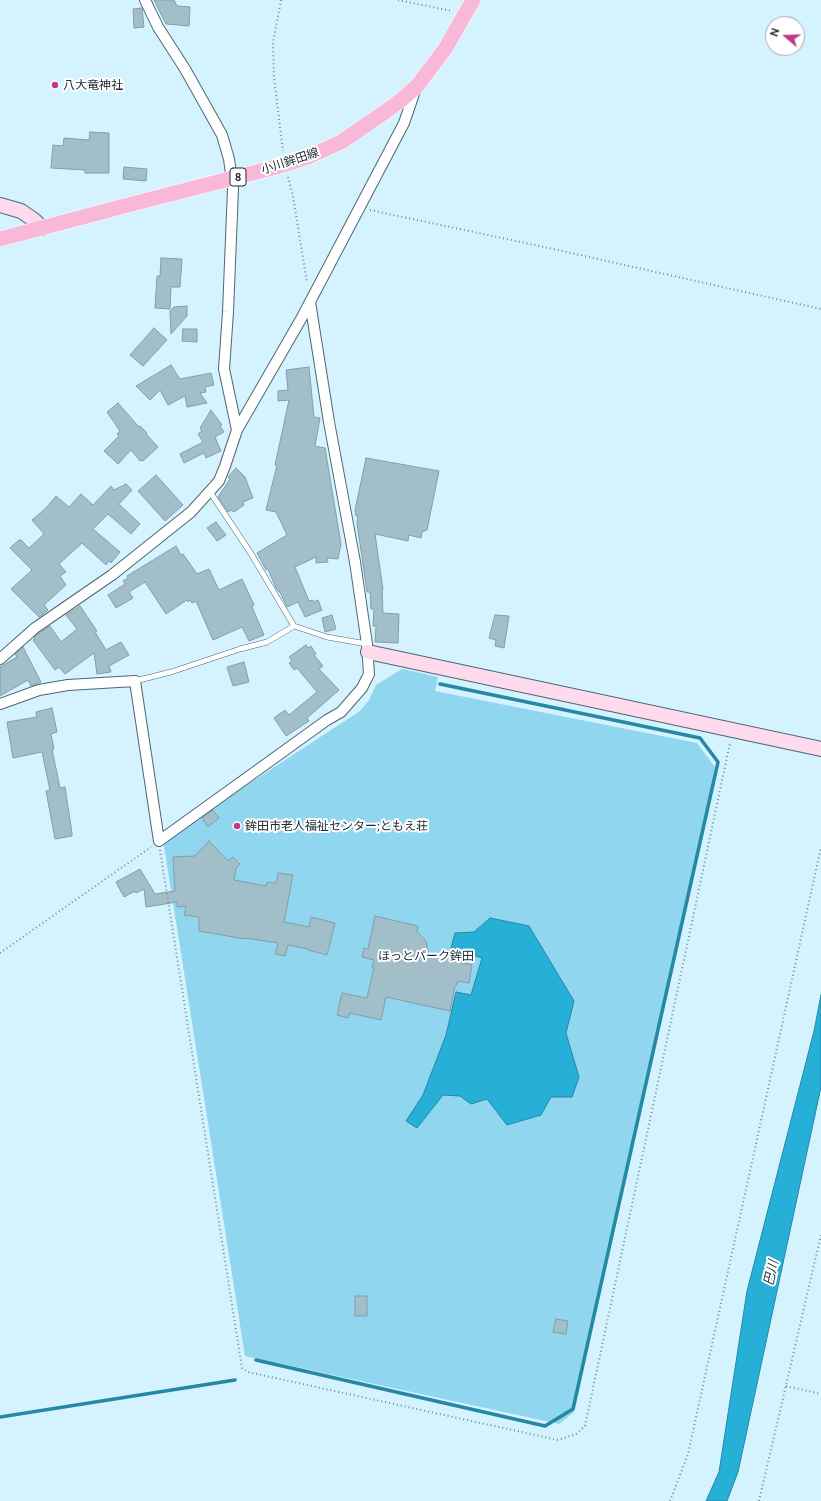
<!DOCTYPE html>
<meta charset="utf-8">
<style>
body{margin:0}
#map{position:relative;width:821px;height:1501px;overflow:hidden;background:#d5f3ff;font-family:Ubuntu,sans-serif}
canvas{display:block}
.north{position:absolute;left:765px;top:16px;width:40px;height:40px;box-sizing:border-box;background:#fff;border:1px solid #a6abad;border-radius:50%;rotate:289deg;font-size:11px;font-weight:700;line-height:16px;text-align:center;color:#212c31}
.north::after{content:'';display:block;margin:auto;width:14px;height:18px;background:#bd3b83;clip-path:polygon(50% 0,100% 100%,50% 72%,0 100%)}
</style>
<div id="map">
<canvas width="821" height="1501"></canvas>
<div class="north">N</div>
</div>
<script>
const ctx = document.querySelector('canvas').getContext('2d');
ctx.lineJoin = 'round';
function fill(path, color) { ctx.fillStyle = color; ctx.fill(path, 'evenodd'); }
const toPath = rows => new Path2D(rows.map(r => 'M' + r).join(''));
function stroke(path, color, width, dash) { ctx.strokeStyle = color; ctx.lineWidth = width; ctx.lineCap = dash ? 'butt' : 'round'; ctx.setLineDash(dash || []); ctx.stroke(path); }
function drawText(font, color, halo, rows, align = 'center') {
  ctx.font = font + ' Ubuntu,"Noto Sans JP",sans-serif'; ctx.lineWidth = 4; ctx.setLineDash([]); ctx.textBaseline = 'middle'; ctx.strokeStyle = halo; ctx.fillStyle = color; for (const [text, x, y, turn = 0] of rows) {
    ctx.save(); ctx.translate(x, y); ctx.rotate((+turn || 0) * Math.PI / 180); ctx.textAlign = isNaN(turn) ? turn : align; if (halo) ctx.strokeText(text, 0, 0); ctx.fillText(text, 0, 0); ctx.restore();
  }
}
fill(toPath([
 [402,669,438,677,435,691,697,743,715,767,574,1412,559,1424,245,1356,163,840,360,711,369,700,376,685]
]), '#91d6ef');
const water = toPath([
 [490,918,529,926,574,1001,566,1033,579,1077,572,1097,551,1097,541,1115,507,1125,487,1099,471,1104,460,1096,443,1095,417,1128,406,1121,423,1095,446,1035,456,992,471,995,482,958,451,948,455,933,474,932,490,918],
 [821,995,821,1087,738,1472,727,1501,706,1501,719,1472,747,1291,814,1031,821,995]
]);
fill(water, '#27b0d7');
stroke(water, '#2588a5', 1);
stroke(toPath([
 [256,1360,545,1426,573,1409,718,762,700,738,440,684],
 [0,1417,235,1380]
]), '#2588a5', 3.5);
const building = toPath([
 [154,0,174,0,177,6,190,7,189,26,166,24,154,0],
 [142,8,144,27,134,28,133,9,142,8],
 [90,132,109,133,109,173,85,173,85,170,51,168,53,145,63,146,64,138,89,140,90,132],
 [124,167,147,169,146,181,123,179,124,167],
 [161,258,182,259,180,287,171,287,170,309,155,308,157,276,160,276,161,258],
 [187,306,187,316,171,334,170,311,174,307,187,306],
 [154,328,167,340,143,366,130,355,154,328],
 [183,329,197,329,197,342,182,341,183,329],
 [171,365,180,379,211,373,214,385,205,387,206,392,200,393,207,403,187,407,185,396,168,405,160,390,150,400,136,386,171,365],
 [309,367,314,417,320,418,315,446,325,448,341,544,338,559,327,558,328,562,316,563,316,557,295,567,309,601,313,600,314,602,318,600,322,610,305,617,298,602,287,607,280,592,279,592,276,588,268,569,266,570,257,553,287,535,276,512,266,510,277,465,275,465,289,400,278,401,278,391,288,390,286,370,309,367],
 [118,403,139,427,140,426,147,433,146,434,158,447,143,461,141,460,140,461,131,450,118,464,104,451,119,436,117,434,120,431,107,412,118,403],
 [211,410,222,425,220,426,224,432,215,437,221,451,206,458,204,453,184,463,180,454,203,442,198,434,202,431,200,428,211,410],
 [366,458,439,471,427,530,425,530,424,532,422,531,421,538,409,535,408,541,375,534,383,590,382,590,383,613,399,614,398,643,375,642,376,626,373,626,374,609,371,609,370,592,367,592,357,523,358,516,356,516,355,510,366,458],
 [236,468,245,477,253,498,243,502,244,505,234,512,231,510,228,512,218,497,230,479,228,477,236,468],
 [156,475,183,505,165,521,138,491,156,475],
 [126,484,132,490,119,504,140,524,131,534,108,514,93,529,120,552,111,563,109,561,106,565,82,543,59,564,66,572,60,576,66,585,44,605,48,610,39,617,11,589,32,570,10,548,19,540,21,540,29,548,44,534,32,520,46,508,56,496,69,507,81,494,93,505,111,486,114,490,126,484],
 [216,522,226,535,217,541,207,528,216,522],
 [176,546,181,555,183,554,197,574,209,569,219,590,242,579,254,605,252,607,264,635,249,641,242,627,213,640,196,601,192,603,190,600,188,602,187,600,166,614,145,582,129,592,133,598,116,608,108,595,125,584,123,581,128,578,127,576,176,546],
 [80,606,97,631,95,632,106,650,121,642,129,655,109,666,111,672,97,674,94,653,65,674,59,667,55,670,33,640,35,639,34,638,35,636,50,626,61,642,77,629,66,615,80,606],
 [332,615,336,629,325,632,322,618,332,615],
 [495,615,509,616,504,648,495,646,496,640,489,638,495,615],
 [306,645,308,648,311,646,316,654,314,655,323,666,319,669,339,690,307,718,309,721,286,736,274,718,285,710,289,715,317,692,297,668,294,670,289,663,292,661,289,657,306,645],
 [23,647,41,682,31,686,28,680,0,696,0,667,17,657,15,654,23,647],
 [244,662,249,682,233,686,227,667,244,662],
 [52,708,57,732,51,734,54,749,52,749,60,788,65,787,72,833,72,836,55,839,46,791,50,790,42,752,13,758,7,722,37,717,36,712,52,708],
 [213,810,219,818,208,827,202,818,213,810],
 [209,841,228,861,233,857,240,864,236,868,234,880,266,886,267,882,276,883,278,873,293,875,284,922,309,927,311,917,335,923,327,955,308,950,308,949,288,945,285,956,275,954,278,943,245,938,245,939,199,931,199,917,184,915,186,906,177,907,177,902,146,907,144,889,136,893,135,891,124,897,116,882,140,869,155,894,175,891,173,857,195,856,209,841],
 [375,916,418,926,417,932,426,941,429,955,472,965,469,983,458,981,456,986,455,986,450,1011,386,997,381,1020,350,1013,348,1018,337,1015,342,993,367,998,374,967,372,967,374,960,362,957,364,948,368,949,375,916],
 [355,1296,367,1296,367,1316,355,1316,355,1296],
 [556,1319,568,1321,566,1334,553,1332,556,1319]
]);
fill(building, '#a1bec9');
stroke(building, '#829ea9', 1);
const lane = toPath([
 [210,492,250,552,294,626,327,637,367,644],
 [135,681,171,672,240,649,267,642,294,626]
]);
const street = toPath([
 [145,0,158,27,185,69,222,135,229,159,233,189,228,312,224,369,237,430],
 [0,659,35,628,112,575,191,512,219,481,225,466,237,430,301,319,404,123,416,88],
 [0,704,39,690,68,685,135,681,159,841,327,720,341,712,362,688,369,674,367,644,355,562,329,422,310,302]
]);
const secondary = toPath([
 [0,205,21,211,34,220,42,228],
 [368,652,821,749]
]);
const primary = toPath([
 [341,142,385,112,401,100,417,86,445,49,473,0],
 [0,239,132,204]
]);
stroke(lane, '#4d6771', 6);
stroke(street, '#4d6771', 12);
stroke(secondary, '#4d6771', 16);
stroke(primary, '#fff', 16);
stroke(toPath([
 [281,0,273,43,274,77,283,151],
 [398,0,452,11],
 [288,177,293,196,307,283],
 [370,210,535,245,821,309],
 [160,850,242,1368,248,1372,558,1440,576,1434,585,1426,730,743],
 [0,953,151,847],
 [786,1386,821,1394],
 [670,1501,688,1454,821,847],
 [759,1501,821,1235]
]), '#768a93', 2, [1, 3]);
stroke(lane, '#fff', 5);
stroke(street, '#fff', 10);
stroke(secondary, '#fddbec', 14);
stroke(primary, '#fab8d9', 15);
const primaryBridge = toPath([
 [132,204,276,167,308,157,341,142]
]);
stroke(primaryBridge, '#fff', 16, []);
stroke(primaryBridge, '#fab8d9', 15);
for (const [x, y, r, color] of [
 [55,85,4,"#bd3b83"],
 [237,826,4,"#bd3b83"]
]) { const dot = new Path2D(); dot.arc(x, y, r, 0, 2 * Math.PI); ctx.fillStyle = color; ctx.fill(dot); stroke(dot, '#fff', 1.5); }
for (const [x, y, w] of [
 [238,177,16]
]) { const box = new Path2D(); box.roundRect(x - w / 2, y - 9, w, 18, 3); ctx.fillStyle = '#fff'; ctx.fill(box); stroke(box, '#212c31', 1); }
drawText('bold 11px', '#212c31', null, [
 ["8",238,177]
]);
drawText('12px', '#212c31', '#fff', [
 ["八大竜神社",63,85],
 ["鉾田市老人福祉センター;ともえ荘",245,826]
], 'left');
drawText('12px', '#212c31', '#fff', [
 ["小川鉾田線",290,161,-18]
]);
drawText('12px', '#182d35', '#fff', [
 ["ほっとパーク鉾田",426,956]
]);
drawText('italic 13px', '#1c323a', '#fff', [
 ["巴川",771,1273,-78]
]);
</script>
